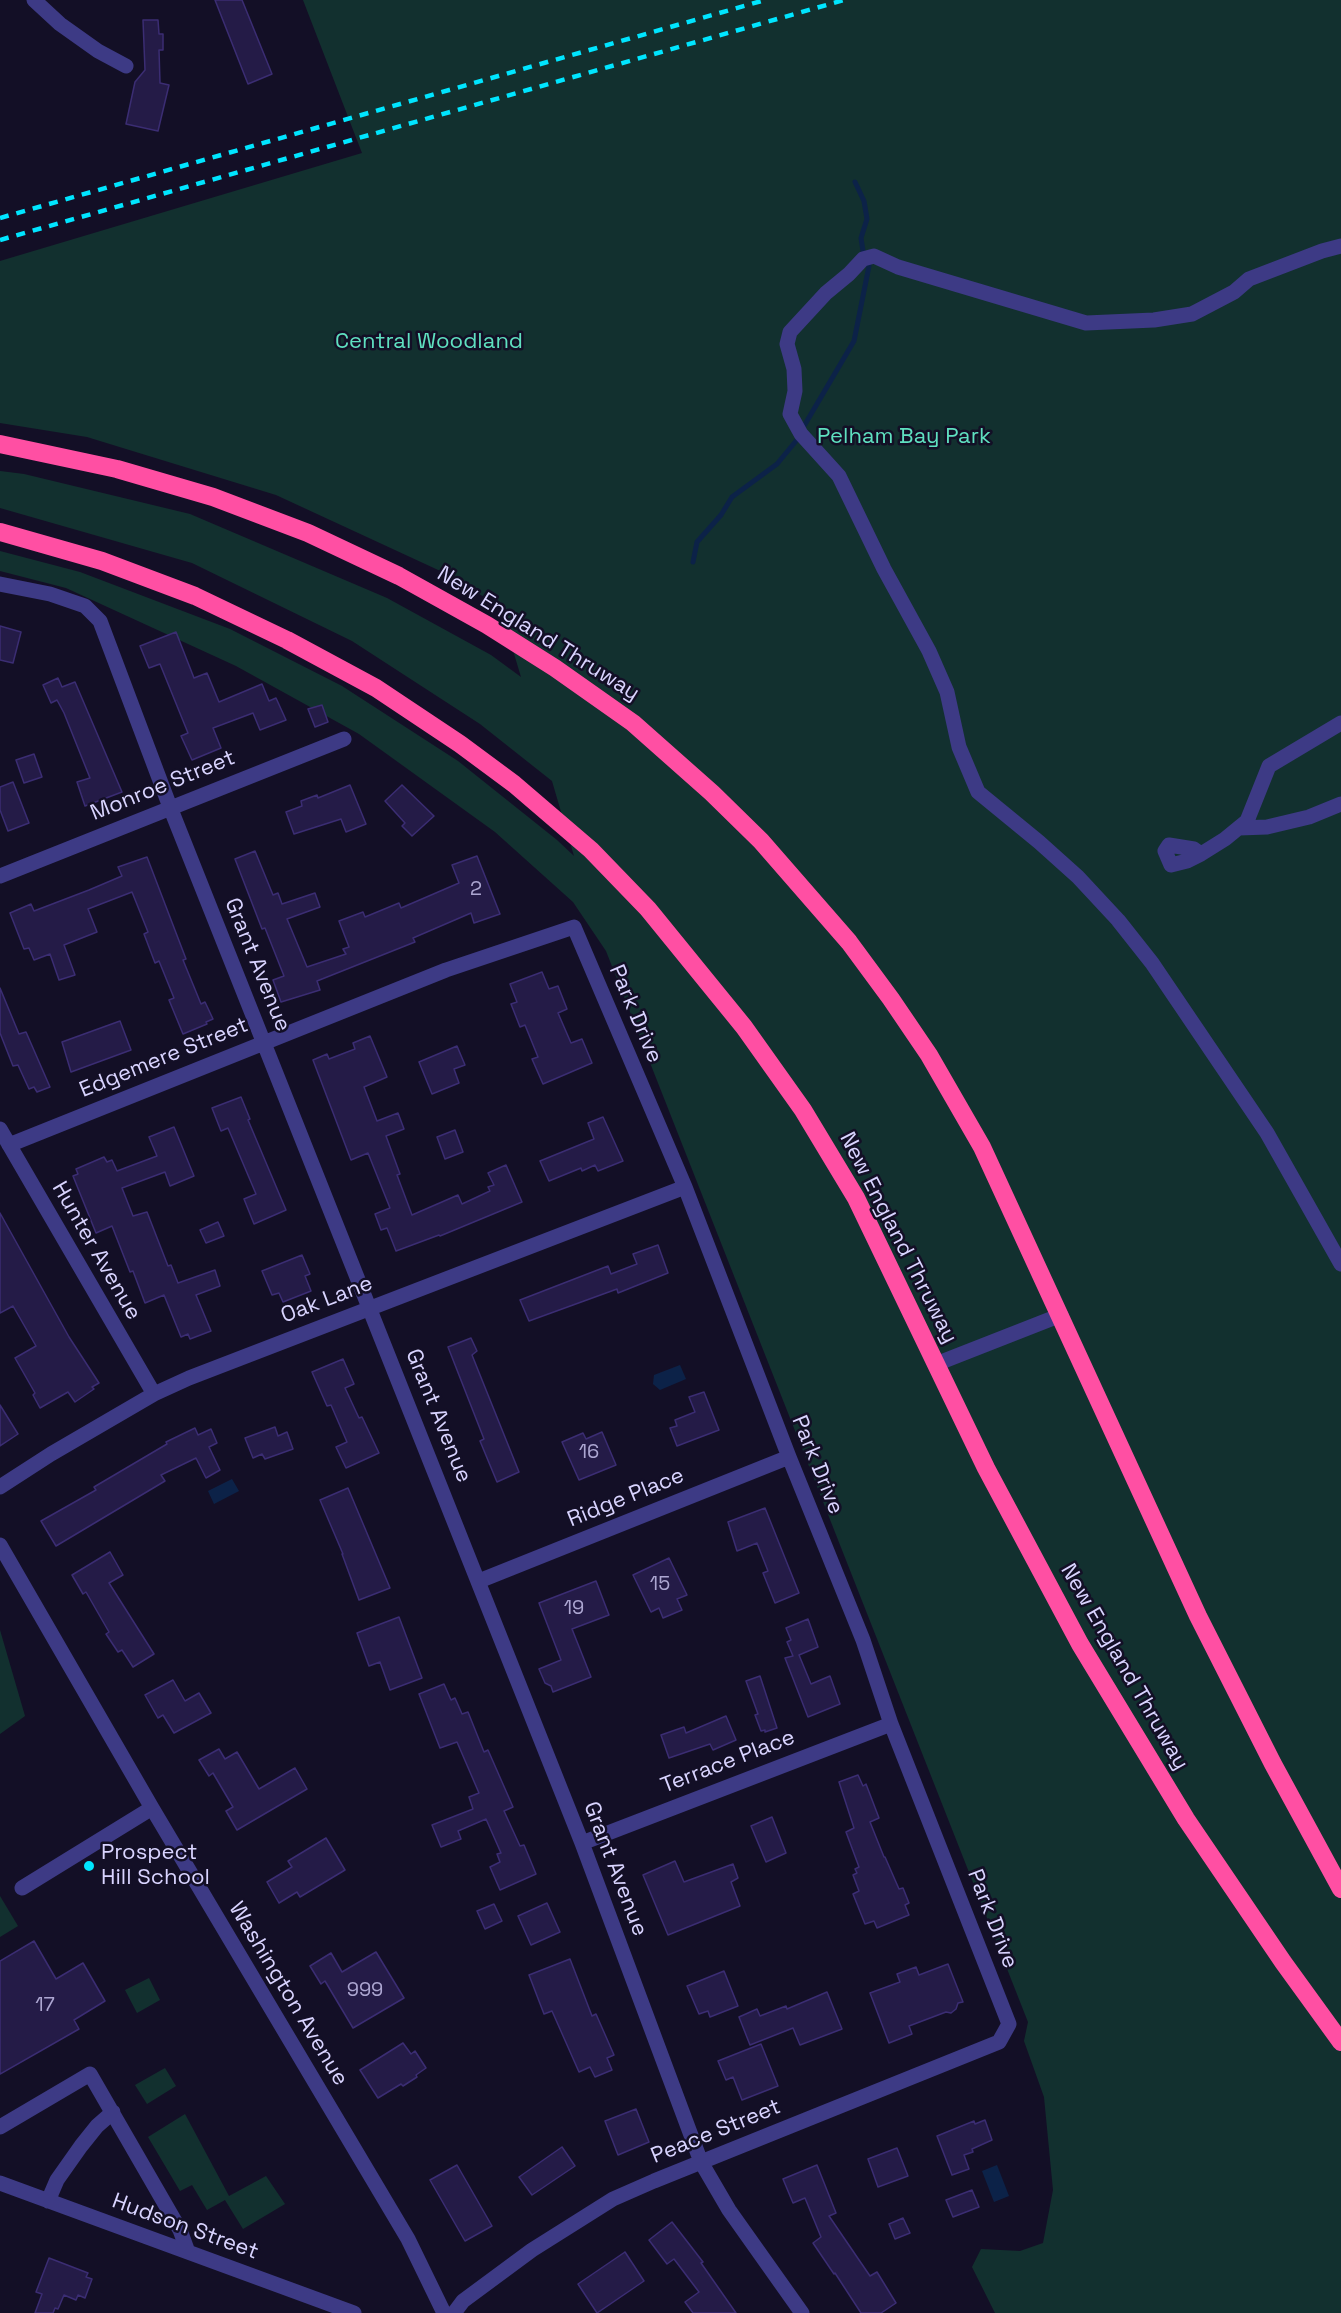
<!DOCTYPE html>
<style>
body{margin:0}
canvas{display:block;background:#130f26}
</style>
<canvas width="1341" height="2313"></canvas>
<script>
const ctx = document.querySelector('canvas').getContext('2d');
ctx.lineJoin = 'round';
function fill(path, color) { ctx.fillStyle = color; ctx.fill(path, 'evenodd'); }
const toPath = rows => new Path2D(rows.map(r => 'M' + r).join(''));
function stroke(path, color, width, dash) { ctx.strokeStyle = color; ctx.lineWidth = width; ctx.lineCap = dash ? 'butt' : 'round'; ctx.setLineDash(dash || []); ctx.stroke(path); }
function drawText(font, color, halo, rows, align = 'center') {
  ctx.font = font + ' "Space Grotesk",sans-serif'; ctx.lineWidth = 5; ctx.setLineDash([]); ctx.textBaseline = 'middle'; ctx.strokeStyle = halo; ctx.fillStyle = color; for (const [text, x, y, turn = 0] of rows) {
    ctx.save(); ctx.translate(x, y); ctx.rotate((+turn || 0) * Math.PI / 180); ctx.textAlign = isNaN(turn) ? turn : align; if (halo) ctx.strokeText(text, 0, 0); ctx.fillText(text, 0, 0); ctx.restore();
  }
}
fill(toPath([
 [303,0,1341,0,1341,2313,995,2313,972,2267,981,2249,1020,2251,1043,2243,1053,2190,1044,2097,1024,2041,1028,2022,606,951,573,902,495,832,359,734,236,666,66,588,0,571,0,551,80,572,230,629,342,686,458,761,557,840,574,856,552,781,480,724,352,641,192,563,0,508,0,471,24,474,190,514,387,598,491,655,521,677,500,607,449,575,276,495,87,437,0,423,0,261,362,153],
 [0,1630,25,1716,0,1734],
 [0,1896,18,1926,0,1937],
 [149,1978,160,2000,137,2013,125,1990],
 [165,2068,176,2086,147,2104,135,2085],
 [185,2114,229,2196,266,2176,285,2204,243,2229,225,2200,207,2210,192,2185,180,2191,148,2137]
]), '#12302f');
fill(toPath([
 [680,1365,686,1379,660,1390,653,1384,654,1375],
 [232,1479,239,1491,214,1504,208,1491],
 [997,2165,1009,2196,994,2202,982,2171]
]), '#0c2248');
stroke(toPath([
 [855,182,864,201,867,219,861,238,863,251],
 [804,426,854,341,869,266],
 [693,562,697,542,721,515,732,497,777,464,796,441]
]), '#0c2248', 5);
const building = toPath([
 [215,0,242,0,272,74,248,84,215,0],
 [143,20,158,20,159,34,163,34,163,50,159,50,160,83,169,85,158,131,126,124,135,82,145,70,143,20],
 [0,626,21,632,13,663,0,660,0,626],
 [176,632,194,678,207,673,219,702,262,684,269,701,276,698,286,720,260,730,253,713,213,728,221,748,192,760,181,736,188,733,160,664,149,668,140,646,176,632],
 [58,678,62,687,75,682,122,792,85,806,77,782,90,778,64,713,57,700,51,703,43,685,58,678],
 [322,705,328,722,315,727,308,709,322,705],
 [34,754,42,777,24,783,16,760,34,754],
 [13,782,29,823,8,831,0,810,0,787,13,782],
 [350,785,366,824,346,832,341,819,294,834,286,812,302,806,301,801,317,795,318,798,350,785],
 [402,785,434,816,412,836,402,826,405,823,385,801,402,785],
 [255,851,273,895,278,893,282,904,315,893,320,907,287,919,307,967,346,954,343,949,349,947,339,921,363,912,365,917,399,903,401,908,459,883,452,865,477,856,500,914,474,923,471,913,413,938,415,942,317,981,320,990,281,1002,273,980,284,976,265,928,262,929,235,859,255,851],
 [147,857,186,959,183,960,201,1004,205,1002,213,1019,206,1022,207,1024,183,1034,169,1000,174,998,159,961,155,963,144,934,148,932,132,892,88,909,97,932,64,945,75,975,59,980,50,954,34,960,29,948,24,949,10,913,31,904,34,911,89,890,122,876,118,867,147,857],
 [542,972,549,989,558,986,567,1009,558,1013,571,1043,582,1039,592,1063,543,1084,532,1059,538,1057,525,1025,520,1027,511,1004,517,1002,510,984,542,972],
 [0,988,19,1034,26,1032,50,1087,37,1092,34,1087,29,1089,18,1065,13,1066,0,1033,0,988],
 [120,1021,131,1050,71,1072,62,1042,120,1021],
 [370,1036,387,1077,364,1087,377,1121,398,1113,404,1129,386,1136,400,1174,397,1175,412,1215,458,1195,462,1204,490,1191,488,1187,494,1185,488,1173,506,1165,522,1202,440,1236,439,1235,396,1251,387,1228,381,1230,375,1214,390,1208,368,1153,351,1160,313,1060,327,1054,329,1059,355,1049,353,1043,370,1036],
 [457,1046,465,1065,454,1069,459,1083,432,1094,419,1062,457,1046],
 [241,1097,250,1119,248,1120,286,1210,254,1224,244,1199,256,1194,228,1128,221,1131,212,1108,241,1097],
 [603,1117,623,1161,598,1171,595,1165,582,1171,581,1168,549,1181,540,1161,594,1139,588,1123,603,1117],
 [174,1127,194,1176,170,1186,165,1172,122,1188,133,1216,147,1212,168,1266,171,1265,178,1283,215,1270,220,1286,196,1295,211,1331,190,1339,188,1334,181,1337,164,1295,145,1303,133,1271,130,1272,112,1226,96,1233,73,1176,78,1174,76,1169,104,1157,107,1162,112,1160,117,1171,157,1156,149,1137,174,1127],
 [455,1130,463,1152,445,1159,437,1137,455,1130],
 [0,1213,69,1337,99,1383,92,1387,94,1389,75,1402,68,1392,40,1408,33,1395,35,1393,15,1358,36,1346,13,1306,0,1313,0,1213],
 [218,1222,224,1236,206,1243,200,1230,218,1222],
 [658,1245,668,1273,618,1293,617,1289,529,1321,520,1300,608,1266,611,1274,637,1264,633,1254,658,1245],
 [302,1255,310,1274,305,1276,311,1291,283,1302,279,1293,272,1295,262,1271,302,1255],
 [471,1338,477,1351,472,1355,519,1472,497,1482,480,1441,484,1439,448,1347,471,1338],
 [343,1359,354,1384,345,1388,359,1418,362,1417,379,1453,346,1468,336,1447,347,1442,331,1405,327,1406,312,1372,343,1359],
 [704,1392,719,1430,677,1446,670,1428,677,1426,675,1420,695,1412,689,1397,704,1392],
 [0,1405,18,1434,0,1446,0,1405],
 [275,1427,278,1436,287,1432,293,1449,265,1459,262,1454,253,1458,245,1438,275,1427],
 [195,1428,198,1435,211,1429,217,1443,209,1447,220,1470,206,1478,196,1458,161,1475,165,1481,56,1546,41,1521,96,1490,94,1487,167,1444,166,1442,195,1428],
 [602,1432,616,1465,579,1480,562,1442,583,1433,586,1439,602,1432],
 [348,1488,390,1588,359,1600,342,1554,343,1554,320,1500,348,1488],
 [765,1508,799,1593,775,1603,763,1573,768,1571,757,1543,737,1551,728,1522,765,1508],
 [110,1552,123,1575,109,1583,154,1654,133,1667,122,1650,118,1652,106,1634,109,1632,86,1592,83,1594,72,1575,110,1552],
 [669,1558,687,1595,677,1599,682,1610,663,1618,659,1608,651,1612,633,1575,669,1558],
 [596,1581,609,1615,572,1629,591,1677,553,1692,551,1686,545,1683,539,1669,561,1660,539,1603,596,1581],
 [399,1617,422,1678,390,1690,380,1662,369,1666,357,1633,399,1617],
 [808,1619,818,1647,799,1655,811,1684,830,1676,840,1704,808,1717,785,1658,793,1656,787,1642,791,1640,786,1628,808,1619],
 [760,1676,777,1728,765,1732,765,1730,761,1731,755,1715,758,1714,746,1681,760,1676],
 [173,1680,185,1701,199,1693,211,1713,174,1733,163,1715,158,1718,145,1695,173,1680],
 [444,1684,451,1700,455,1698,462,1714,468,1712,484,1752,488,1750,513,1807,504,1811,520,1846,524,1845,536,1874,500,1890,490,1867,500,1862,497,1854,501,1853,486,1819,458,1831,461,1839,441,1847,432,1825,473,1809,469,1797,479,1793,457,1742,440,1748,419,1694,444,1684],
 [726,1716,736,1740,713,1750,710,1744,669,1758,661,1735,684,1727,686,1733,726,1716],
 [219,1749,225,1759,237,1752,259,1789,295,1768,307,1789,237,1830,226,1811,233,1807,213,1773,209,1776,199,1760,219,1749],
 [858,1775,863,1786,866,1784,879,1818,870,1822,884,1857,885,1857,899,1889,903,1888,909,1903,905,1905,909,1915,877,1928,874,1921,865,1924,853,1894,859,1891,853,1875,857,1873,855,1869,859,1867,846,1832,854,1828,839,1782,858,1775],
 [772,1817,786,1853,766,1862,751,1826,772,1817],
 [326,1838,345,1870,300,1897,297,1892,279,1903,267,1882,292,1867,288,1861,326,1838],
 [675,1861,684,1882,733,1864,738,1878,731,1882,740,1906,668,1935,643,1875,675,1861],
 [547,1903,560,1932,531,1945,518,1916,547,1903],
 [494,1904,502,1921,485,1929,477,1911,494,1904],
 [34,1941,56,1979,83,1963,105,2001,74,2020,79,2029,0,2074,0,1961,34,1941],
 [376,1952,404,1998,353,2028,325,1981,321,1984,310,1966,331,1953,342,1972,376,1952],
 [570,1959,592,2016,596,2014,614,2055,607,2058,612,2070,595,2077,590,2067,579,2072,552,2011,544,2014,529,1975,570,1959],
 [948,1964,963,2002,958,2003,956,2009,951,2013,946,2012,909,2026,912,2034,889,2043,870,1993,900,1982,897,1974,916,1967,919,1975,948,1964],
 [724,1971,738,2006,710,2017,708,2011,699,2014,687,1986,724,1971],
 [827,1992,842,2029,800,2045,793,2028,750,2045,739,2017,757,2009,760,2016,786,2006,787,2009,827,1992],
 [403,2043,411,2054,415,2051,426,2068,416,2075,417,2077,403,2086,401,2084,378,2098,360,2070,403,2043],
 [761,2044,778,2086,742,2100,733,2077,726,2080,718,2061,761,2044],
 [636,2109,649,2142,618,2155,605,2121,636,2109],
 [985,2120,992,2140,972,2149,973,2152,964,2155,969,2169,952,2175,937,2136,974,2121,975,2124,985,2120],
 [562,2147,575,2166,532,2195,519,2177,562,2147],
 [897,2148,908,2176,878,2187,868,2159,897,2148],
 [457,2165,492,2226,465,2241,430,2180,457,2165],
 [817,2165,836,2213,829,2216,870,2276,877,2272,896,2303,881,2313,861,2313,835,2273,834,2274,813,2243,821,2237,805,2198,793,2203,783,2179,817,2165],
 [972,2190,979,2207,953,2217,946,2200,972,2190],
 [903,2218,910,2233,895,2239,889,2224,903,2218],
 [672,2222,703,2262,701,2263,736,2313,693,2313,685,2302,699,2292,674,2259,667,2264,649,2240,672,2222],
 [625,2252,644,2281,597,2313,578,2284,625,2252],
 [49,2258,88,2273,86,2277,92,2279,85,2298,78,2295,76,2300,64,2295,58,2309,55,2308,53,2313,35,2313,42,2294,36,2292,49,2258]
]);
fill(building, '#241b47');
stroke(building, '#3b2d73', 1.5);
stroke(toPath([
 [34,0,60,24,98,51,126,66],
 [1341,246,1322,251,1249,279,1234,292,1192,314,1154,320,1086,323,898,267,874,256,863,259,849,274,826,293,790,332,787,344,794,369,795,391,790,414,801,434,839,476,884,569,929,651,947,692,959,747,978,792,1039,842,1078,877,1118,920,1152,963,1267,1133,1341,1264],
 [0,584,50,594,85,606,100,621,170,807,582,1843,701,2162,729,2210,802,2313],
 [1239,828,1267,827,1309,817,1341,804],
 [1201,854,1194,849,1169,845,1165,851,1171,865,1187,861,1201,854,1225,839,1247,821,1269,766,1341,723],
 [0,876,344,739],
 [0,1129,154,1394],
 [9,1145,446,970,574,927,685,1187,789,1457,863,1640,891,1724,1009,2024,999,2042,654,2181,613,2199,532,2250,463,2301,454,2313],
 [936,1364,1061,1315],
 [0,1487,51,1454,154,1394,189,1378,685,1187],
 [0,1545,152,1808,408,2239,444,2313],
 [479,1581,789,1457],
 [582,1843,891,1724],
 [22,1888,152,1808],
 [0,2127,90,2074,180,2230,188,2252],
 [0,2183,354,2313],
 [48,2201,57,2180,81,2146,97,2126,113,2112]
]), '#3d3a85', 15);
stroke(toPath([
 [0,444,117,469,213,497,308,533,399,576,487,625,555,668,633,723,712,793,761,841,849,942,891,999,929,1055,982,1147,1198,1616,1273,1764,1341,1889],
 [0,532,102,561,195,596,287,640,376,688,460,744,514,784,591,850,648,909,744,1027,803,1110,856,1198,986,1468,1080,1644,1186,1819,1283,1962,1341,2042]
]), '#ff4fa3', 18);
stroke(toPath([
 [0,218,765,0],
 [0,240,844,0]
]), '#00e5ff', 4.5, [9, 8]);
for (const [x, y, r, color] of [
 [89,1866,6,"#00e5ff"]
]) { const dot = new Path2D(); dot.arc(x, y, r, 0, 2 * Math.PI); ctx.fillStyle = color; ctx.fill(dot); stroke(dot, '#130f26', 2); }
drawText('20px', '#aca6d1', null, [
 ["2",476,890],
 ["16",589,1453],
 ["15",660,1585],
 ["19",574,1609],
 ["999",365,1991],
 ["17",45,2006]
]);
drawText('22px', '#5fe0c0', '#130f26', [
 ["Central Woodland",429,342],
 ["Pelham Bay Park",904,437]
]);
drawText('22px', '#d9d4ff', '#130f26', [
 ["New England Thruway",538,634,32],
 ["Monroe Street",163,786,-22],
 ["Grant Avenue",257,965,68],
 ["Park Drive",635,1014,67],
 ["Edgemere Street",164,1058,-22],
 ["New England Thruway",898,1238,63],
 ["Hunter Avenue",96,1251,60],
 ["Oak Lane",327,1300,-21],
 ["Grant Avenue",438,1416,68],
 ["Park Drive",817,1465,68],
 ["Ridge Place",626,1498,-22],
 ["New England Thruway",1124,1667,60],
 ["Terrace Place",728,1762,-21],
 ["Grant Avenue",615,1869,69],
 ["Park Drive",992,1919,69],
 ["Washington Avenue",288,1994,59],
 ["Peace Street",716,2132,-22],
 ["Hudson Street",185,2227,20]
]);
drawText('22px', '#d9d4ff', '#130f26', [
 ["Prospect",101,1853],
 ["Hill School",101,1878]
], 'left');
</script>
